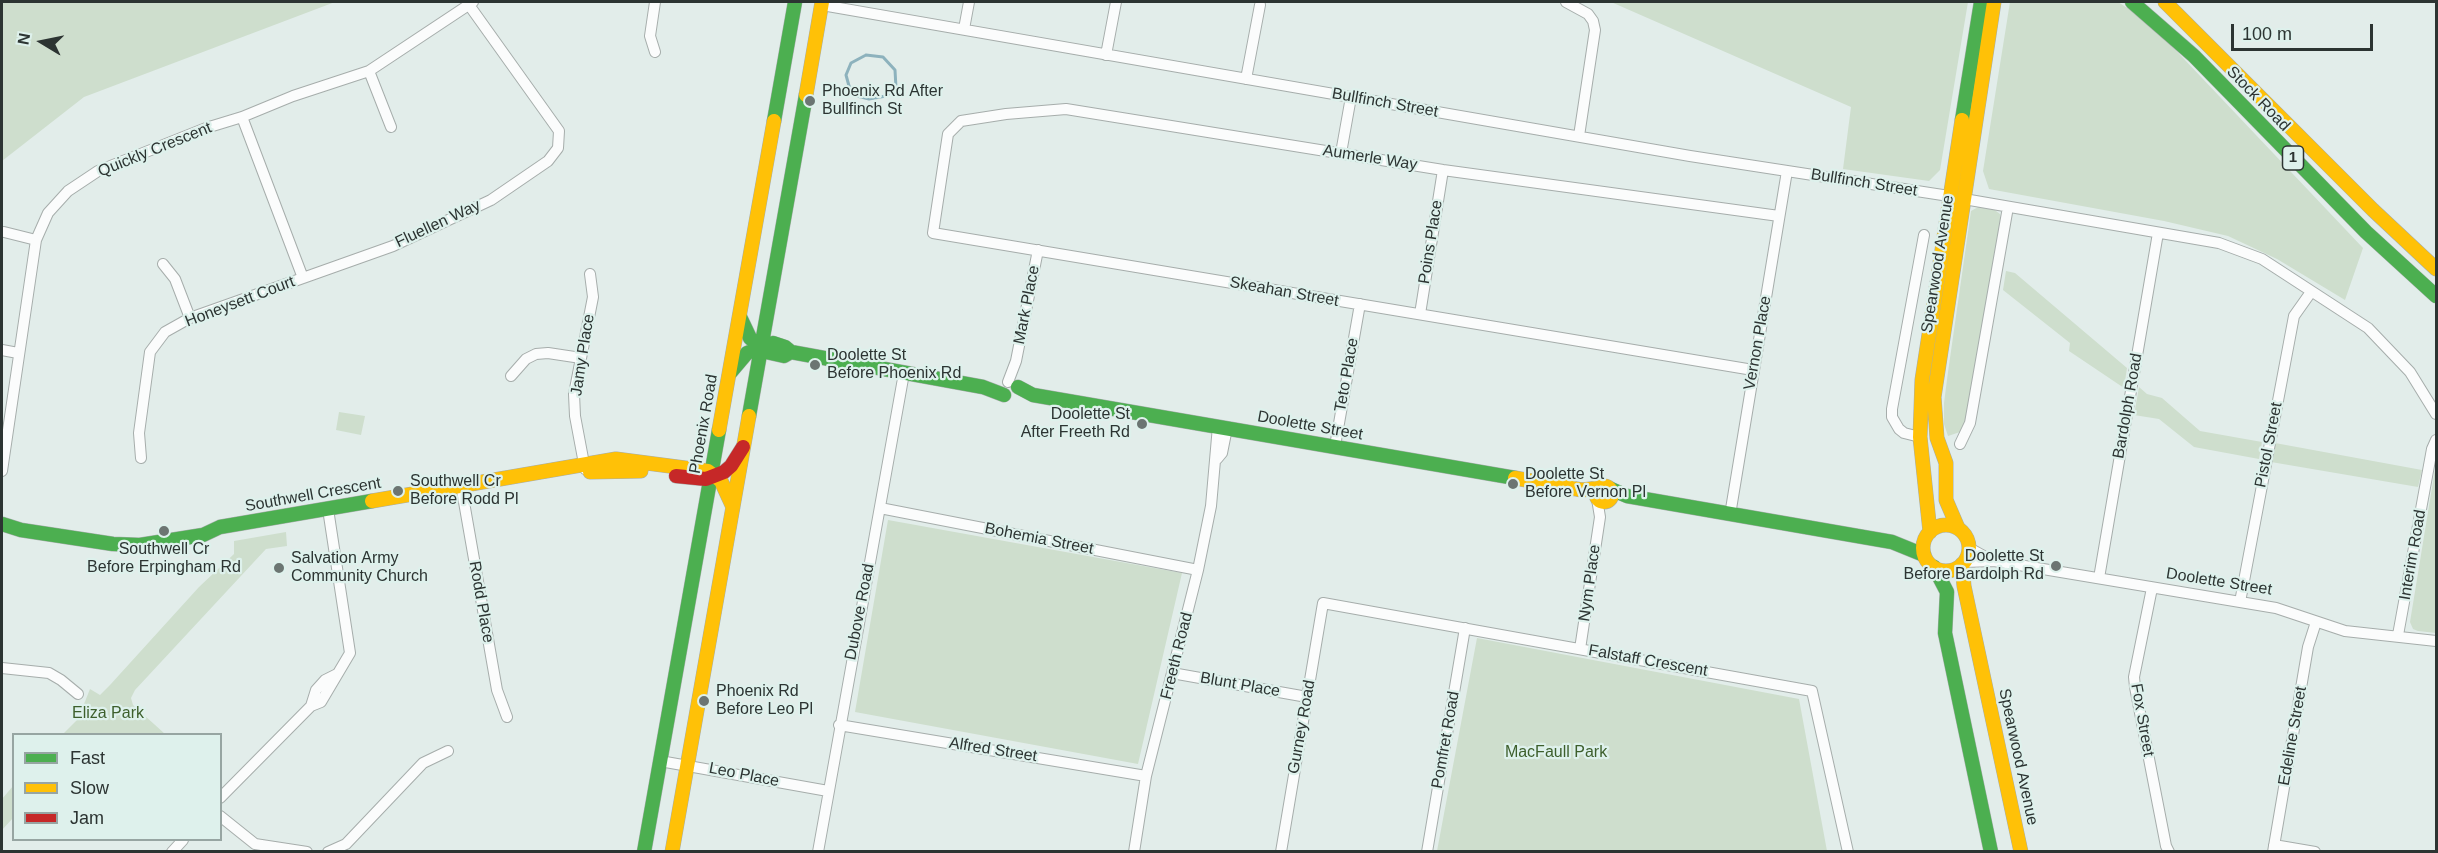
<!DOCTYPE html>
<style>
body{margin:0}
#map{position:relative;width:2438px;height:853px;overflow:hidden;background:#e2edea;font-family:Helvetica,sans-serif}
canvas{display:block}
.frame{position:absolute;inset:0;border:3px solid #2c3432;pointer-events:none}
.legend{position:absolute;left:12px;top:733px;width:210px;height:108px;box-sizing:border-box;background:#def1ec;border:2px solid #97a5a2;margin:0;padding:8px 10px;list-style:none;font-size:18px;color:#2c3432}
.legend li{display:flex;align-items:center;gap:12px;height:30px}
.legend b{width:30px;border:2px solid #97a5a2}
.north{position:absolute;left:12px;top:12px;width:60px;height:60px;-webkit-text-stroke:4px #def1ec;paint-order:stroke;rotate:280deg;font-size:16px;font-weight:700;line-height:24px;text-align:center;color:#2c3432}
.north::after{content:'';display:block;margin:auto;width:21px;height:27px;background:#2c3432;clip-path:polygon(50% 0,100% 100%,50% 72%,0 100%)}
.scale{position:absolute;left:2231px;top:24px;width:142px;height:27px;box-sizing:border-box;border:3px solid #2c3432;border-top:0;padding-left:8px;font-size:18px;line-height:21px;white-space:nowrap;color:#2c3432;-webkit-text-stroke:4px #def1ec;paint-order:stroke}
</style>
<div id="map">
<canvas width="2438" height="853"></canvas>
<div class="frame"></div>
<ul class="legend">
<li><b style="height:8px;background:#4caf50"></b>Fast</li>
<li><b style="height:8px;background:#ffc107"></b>Slow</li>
<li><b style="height:8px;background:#c62828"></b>Jam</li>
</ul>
<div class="north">N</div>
<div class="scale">100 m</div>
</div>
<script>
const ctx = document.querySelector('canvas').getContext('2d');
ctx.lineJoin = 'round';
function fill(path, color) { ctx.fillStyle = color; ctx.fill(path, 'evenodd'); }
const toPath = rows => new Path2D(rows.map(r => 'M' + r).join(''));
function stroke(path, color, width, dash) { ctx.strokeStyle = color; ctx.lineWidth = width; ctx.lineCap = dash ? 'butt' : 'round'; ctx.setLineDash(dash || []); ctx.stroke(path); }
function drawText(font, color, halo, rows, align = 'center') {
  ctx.font = font + ' Helvetica,sans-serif'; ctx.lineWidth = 4.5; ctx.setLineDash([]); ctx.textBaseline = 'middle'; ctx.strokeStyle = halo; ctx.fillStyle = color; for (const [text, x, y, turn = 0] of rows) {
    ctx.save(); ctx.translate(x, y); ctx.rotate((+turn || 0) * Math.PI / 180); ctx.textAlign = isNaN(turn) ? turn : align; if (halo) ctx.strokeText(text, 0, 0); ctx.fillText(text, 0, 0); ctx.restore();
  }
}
fill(toPath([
 [2,2,335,2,84,97,2,161],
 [1611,2,1968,2,1940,170,1929,181,1843,169,1851,107],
 [2010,2,2118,2,2149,22,2363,248,2345,300,2277,259,2228,236,2164,221,1989,189,1983,171],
 [1980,206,1992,208,2000,214,2001,222,1966,421,1960,432,1948,436,1944,424,1944,403,1948,372,1971,211],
 [2006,271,2015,273,2127,368,2124,388,2069,351,2070,343,2003,290],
 [2139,387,2147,394,2162,398,2200,431,2262,442,2259,459,2194,447,2159,419,2134,415],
 [339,412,365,416,361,435,336,430],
 [2275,443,2422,470,2418,487,2271,462],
 [2436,463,2436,633,2418,631,2413,629,2410,622],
 [888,520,1182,573,1138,764,855,712],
 [286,532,287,546,266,549,135,690,131,698,133,705,165,734,63,734,87,710,84,704,90,689,100,695,110,685,199,587,234,554,234,541],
 [1477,638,1799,699,1827,851,1437,851],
 [13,786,13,818,2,830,2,799]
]), '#cedecd');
stroke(toPath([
 [866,55,883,57,895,70,896,88,886,96,869,99,857,96,849,86,846,75,851,63,866,55]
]), '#8db2bd', 3);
const street = toPath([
 [1566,2,1588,14,1593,21,1595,30,1579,136],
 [822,5,1690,156,1949,196],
 [964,29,969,2],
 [655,52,650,36,655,2],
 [1106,55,1116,2],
 [369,71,391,127],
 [1246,79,1260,5],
 [242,117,303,278,393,246,491,200,548,161,558,148,559,131,469,5],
 [1341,153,1351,97],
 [1964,199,2219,243,2262,259,2368,328,2410,372,2436,414],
 [4,232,36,240],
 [163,264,175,279,190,318],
 [1420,314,1443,170],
 [2,350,18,353],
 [1753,370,933,233,948,134,961,121,1006,114,1066,109,1443,170,1779,216],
 [511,376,526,359,536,354,548,353,581,358],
 [1008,382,1016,361,1038,250],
 [1920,437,1904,433,1899,429,1892,417,1892,409,1924,235],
 [1960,444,1970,423,2008,207],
 [1335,446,1360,304],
 [141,458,139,433,150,352,165,332,190,318,303,278],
 [1217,459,1222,453,1227,428],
 [585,469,575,416,574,394,593,297,590,274],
 [2,471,36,240,48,213,68,191,98,171,206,128,242,117,293,96,369,71,473,2],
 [461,485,497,690,507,717],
 [880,508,1198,570],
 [1730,515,1787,171],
 [1969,548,1991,560],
 [1964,562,1994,561,2031,567,2276,608,2345,631,2436,641],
 [2099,578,2158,233],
 [2152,588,2134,677,2135,687,2166,846,2169,852],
 [2240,602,2294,316,2311,292],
 [2398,635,2432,449,2436,440],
 [1580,649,1600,517,1597,499],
 [2,668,49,673,61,680,78,694],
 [1172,673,1307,697],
 [311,706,321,702,350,653,328,509],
 [839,725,1146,776],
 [660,761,828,791],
 [220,798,311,706,316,690,325,680,337,674],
 [220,816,255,844,307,852],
 [2274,845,2315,852],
 [172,852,183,840],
 [328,852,346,844,423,763,448,751],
 [818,852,904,373],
 [1134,852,1146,776,1198,570,1211,506,1218,426],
 [1281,852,1323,603,1812,691,1848,852],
 [1427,852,1465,628],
 [2273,852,2308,647,2316,622]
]);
const fast = toPath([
 [2132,2,2194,56,2366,232,2436,296],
 [1962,120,1981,2],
 [774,121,795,2],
 [740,317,750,338,766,352,784,356,791,352],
 [730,373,747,353,773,343,785,347,791,352,983,387,1004,395],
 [1018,387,1033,395,1515,478],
 [749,416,806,95],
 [1611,489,1627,496,1892,542,1924,555],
 [2,524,21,530,113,544,140,545,203,535,220,527,372,501],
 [1934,567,1947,592,1945,633,1991,852],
 [644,852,719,430]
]);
const slow = toPath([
 [2165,2,2373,210,2436,269],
 [806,95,822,2],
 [719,430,774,121],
 [590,472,641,471],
 [1515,478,1582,490,1598,488],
 '1596 494a8 8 0 1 1 16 0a8 8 0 1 1-16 0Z',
 [372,501,616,459,708,471,721,481,733,507],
 '1923 548a23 23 0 1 1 46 0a23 23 0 1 1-46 0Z',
 [1958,528,1946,500,1946,463,1937,438,1934,397,1994,2],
 [1930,532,1920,437,1922,380,1962,120],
 [1962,564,1964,586,2021,852],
 [672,852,749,416]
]);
const jam = toPath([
 [676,476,706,479,724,472,731,466,743,447]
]);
stroke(street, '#a6adab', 12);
stroke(fast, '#a6adab', 15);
stroke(slow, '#a6adab', 15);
stroke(jam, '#a6adab', 15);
stroke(street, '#fbfcfc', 10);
stroke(fast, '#4caf50', 14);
stroke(slow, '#ffc107', 14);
stroke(jam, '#c62828', 14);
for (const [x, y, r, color] of [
 [810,101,6,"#6c7572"],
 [815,365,6,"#6c7572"],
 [1142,424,6,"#6c7572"],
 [1513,484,6,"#6c7572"],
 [398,491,6,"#6c7572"],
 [164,531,6,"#6c7572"],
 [2056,566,6,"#6c7572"],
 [279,568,6,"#6c7572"],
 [704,701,6,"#6c7572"]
]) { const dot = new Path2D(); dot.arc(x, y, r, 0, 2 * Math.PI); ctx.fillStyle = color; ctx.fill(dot); stroke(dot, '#def1ec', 2); }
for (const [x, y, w] of [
 [2293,158,21]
]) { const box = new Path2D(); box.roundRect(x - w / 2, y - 12, w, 24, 4.5); ctx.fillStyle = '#def1ec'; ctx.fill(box); stroke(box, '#2c3432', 1.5); }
drawText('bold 15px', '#2c3432', null, [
 ["1",2293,158]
]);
drawText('16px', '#2c3432', '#def1ec', [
 ["Phoenix Rd After",822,92],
 ["Bullfinch St",822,110],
 ["Doolette St",827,356],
 ["Before Phoenix Rd",827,374],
 ["Doolette St",1130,415,"right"],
 ["After Freeth Rd",1130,433,"right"],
 ["Doolette St",1525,475],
 ["Before Vernon Pl",1525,493],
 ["Southwell Cr",410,482],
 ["Before Rodd Pl",410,500],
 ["Southwell Cr",164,550,"center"],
 ["Before Erpingham Rd",164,568,"center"],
 ["Doolette St",2044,557,"right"],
 ["Before Bardolph Rd",2044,575,"right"],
 ["Salvation Army",291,559],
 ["Community Church",291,577],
 ["Phoenix Rd",716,692],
 ["Before Leo Pl",716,710]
], 'left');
drawText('16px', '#2c3432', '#def1ec', [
 ["Stock Road",2258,99,46],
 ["Bullfinch Street",1385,103,10],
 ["Quickly Crescent",155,150,-22],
 ["Aumerle Way",1370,158,9],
 ["Bullfinch Street",1864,183,9],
 ["Fluellen Way",438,224,-25],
 ["Poins Place",1431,242,-81],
 ["Spearwood Avenue",1938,264,-81],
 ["Skeahan Street",1284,292,10],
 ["Honeysett Court",240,302,-21],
 ["Mark Place",1027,305,-79],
 ["Vernon Place",1758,343,-80],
 ["Jamy Place",583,355,-81],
 ["Teto Place",1347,375,-80],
 ["Bardolph Road",2128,406,-80],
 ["Phoenix Road",704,424,-80],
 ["Doolette Street",1310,426,10],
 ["Pistol Street",2269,445,-79],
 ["Southwell Crescent",313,495,-10],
 ["Bohemia Street",1039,539,11],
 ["Interim Road",2413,555,-80],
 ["Doolette Street",2219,582,9],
 ["Nym Place",1590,583,-82],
 ["Rodd Place",481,602,80],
 ["Dubove Road",860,612,-79],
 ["Freeth Road",1177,656,-76],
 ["Falstaff Crescent",1648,661,10],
 ["Blunt Place",1240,685,10],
 ["Fox Street",2142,720,80],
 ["Gurney Road",1302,727,-80],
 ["Edeline Street",2293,736,-80],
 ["Pomfret Road",1446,740,-80],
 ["Alfred Street",993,750,9],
 ["Spearwood Avenue",2018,757,78],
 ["Leo Place",744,775,11]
]);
drawText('16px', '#3d5f2c', '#def1ec', [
 ["Eliza Park",108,714],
 ["MacFaull Park",1556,753]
]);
</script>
